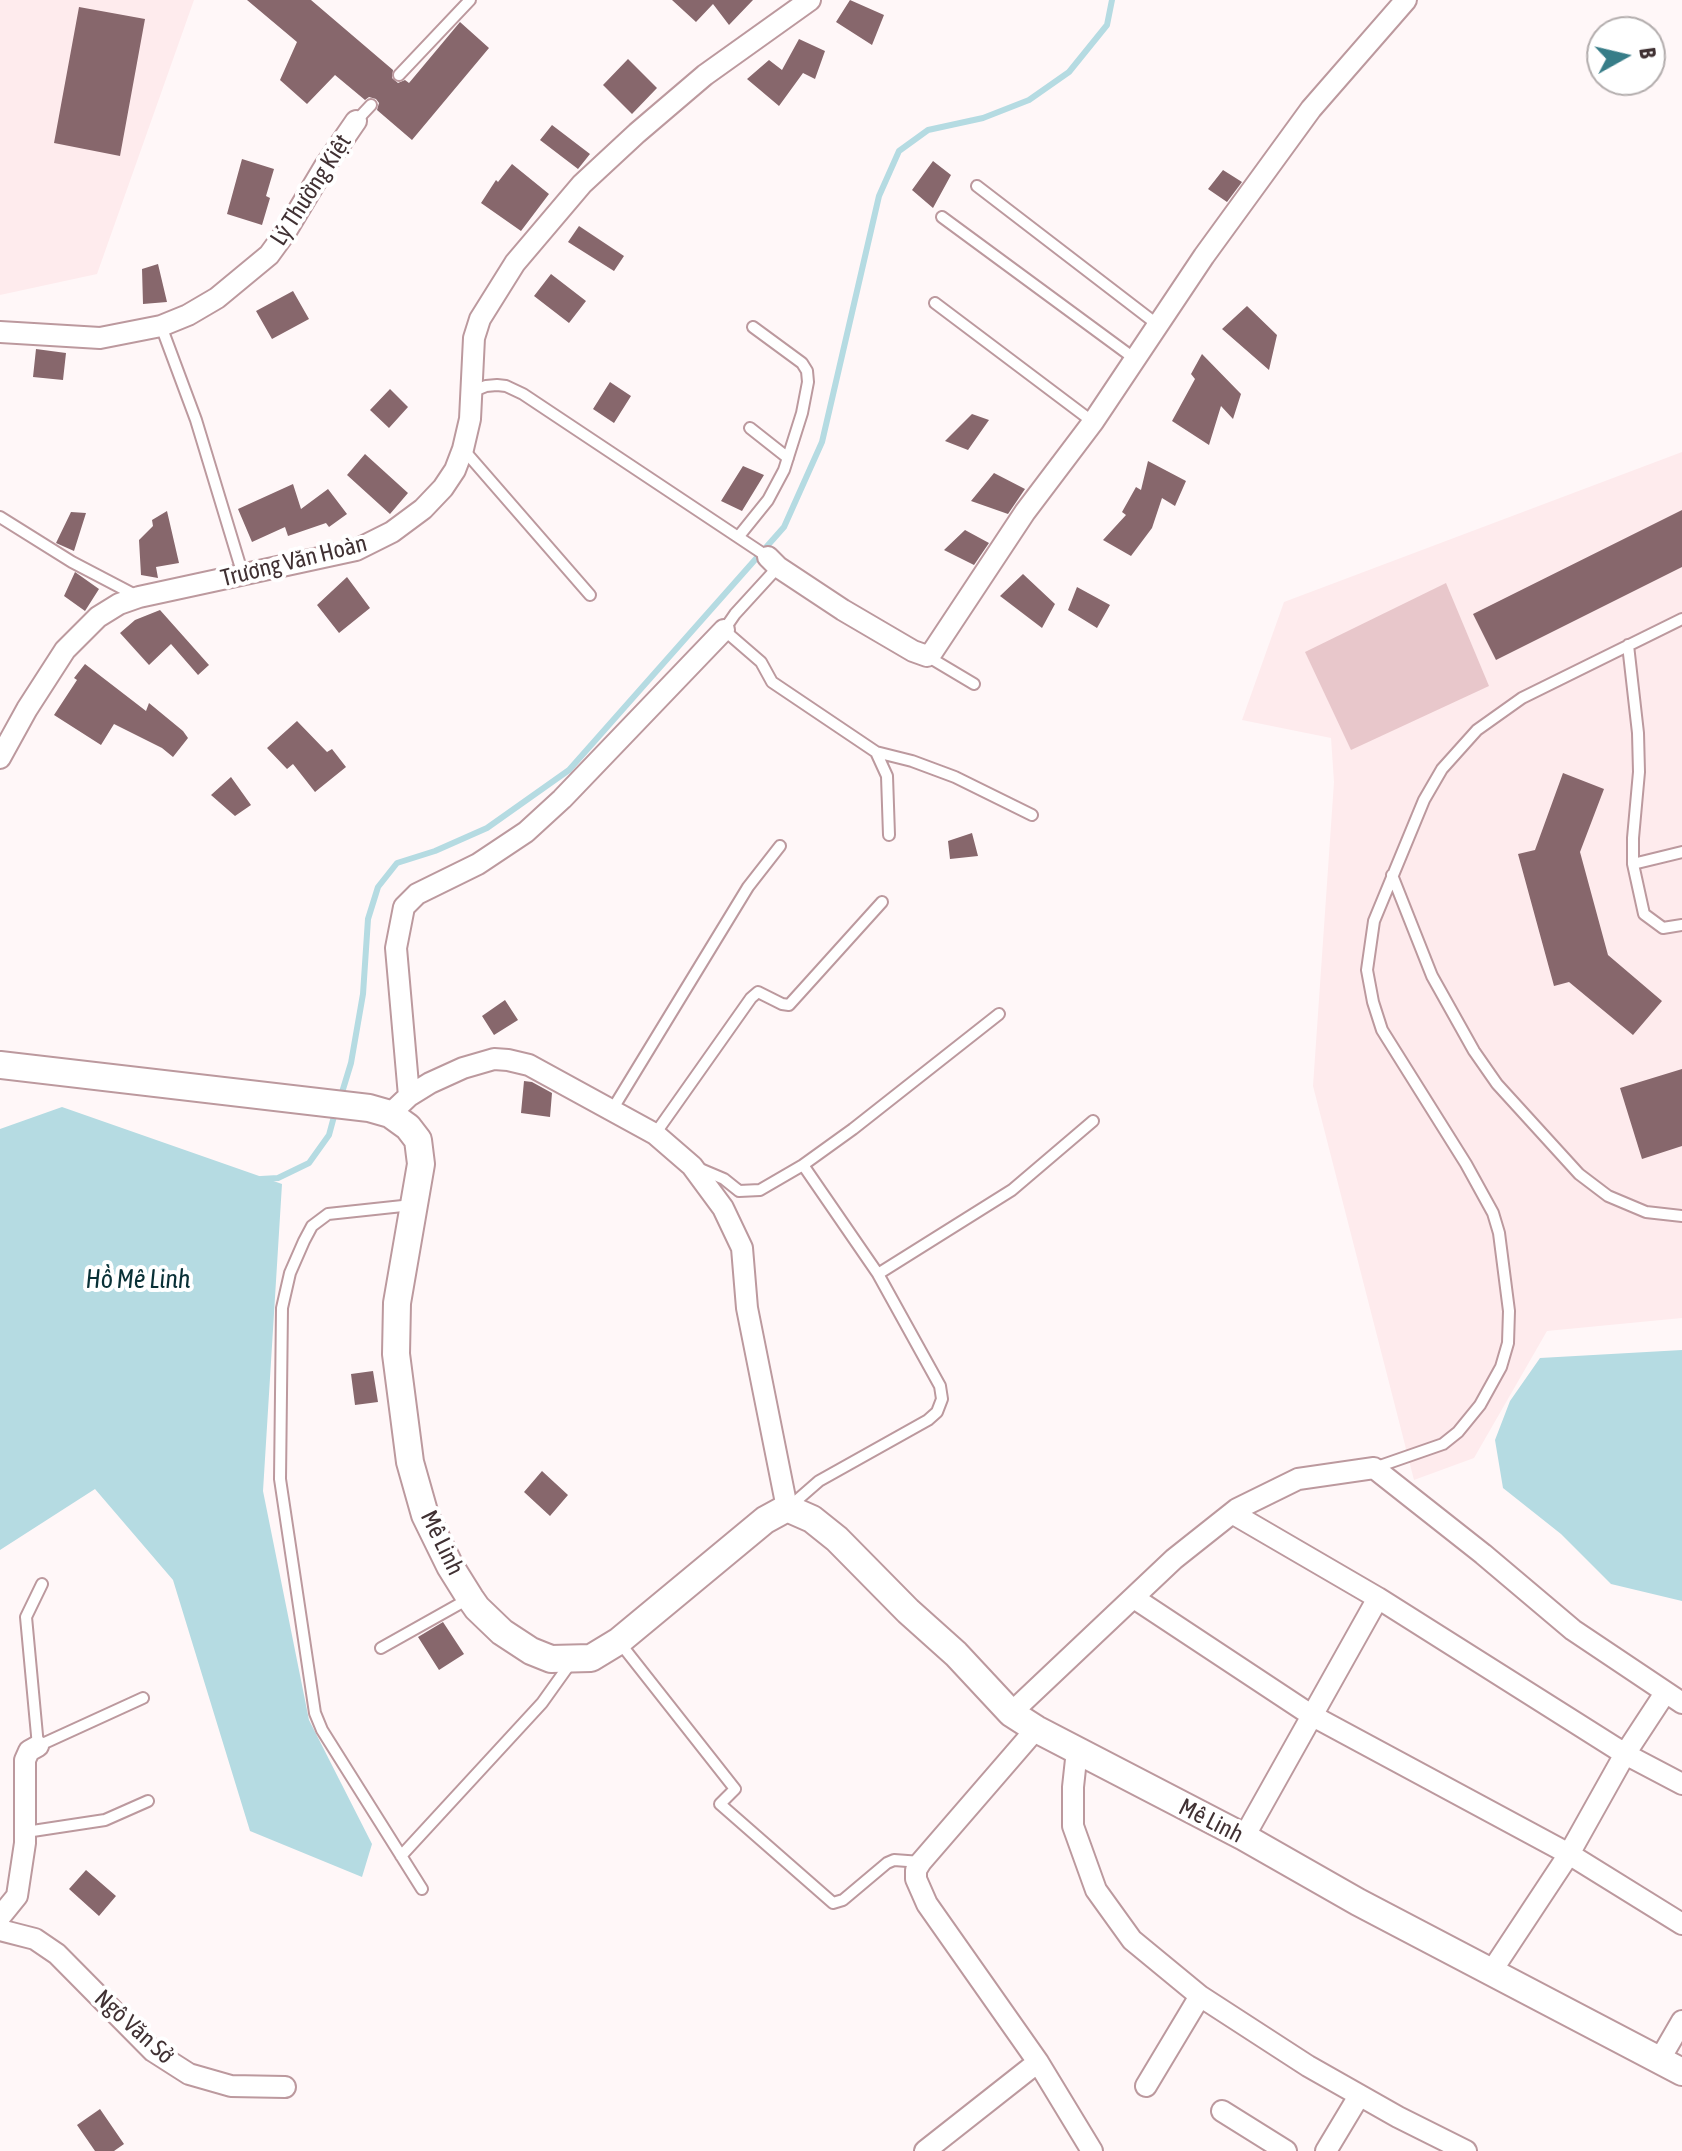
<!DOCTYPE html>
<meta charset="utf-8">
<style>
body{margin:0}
#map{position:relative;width:1682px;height:2151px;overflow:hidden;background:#fff7f8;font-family:"Asap Condensed",sans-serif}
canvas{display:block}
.north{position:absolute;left:1586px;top:16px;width:80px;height:80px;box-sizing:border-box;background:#fff;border:2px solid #b3adad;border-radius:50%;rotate:82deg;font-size:22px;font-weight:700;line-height:32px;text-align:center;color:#403133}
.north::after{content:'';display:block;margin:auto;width:28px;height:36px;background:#377d88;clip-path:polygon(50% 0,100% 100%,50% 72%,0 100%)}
</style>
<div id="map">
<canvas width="1682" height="2151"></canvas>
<div class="north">B</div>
</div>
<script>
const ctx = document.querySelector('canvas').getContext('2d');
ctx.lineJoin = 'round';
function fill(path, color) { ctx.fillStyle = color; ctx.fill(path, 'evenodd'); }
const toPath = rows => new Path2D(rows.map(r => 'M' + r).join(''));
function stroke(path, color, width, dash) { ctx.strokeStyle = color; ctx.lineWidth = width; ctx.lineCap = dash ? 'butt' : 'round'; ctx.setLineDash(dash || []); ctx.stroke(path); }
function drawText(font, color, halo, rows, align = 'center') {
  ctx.font = font + ' "Asap Condensed",sans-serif'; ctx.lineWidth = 8; ctx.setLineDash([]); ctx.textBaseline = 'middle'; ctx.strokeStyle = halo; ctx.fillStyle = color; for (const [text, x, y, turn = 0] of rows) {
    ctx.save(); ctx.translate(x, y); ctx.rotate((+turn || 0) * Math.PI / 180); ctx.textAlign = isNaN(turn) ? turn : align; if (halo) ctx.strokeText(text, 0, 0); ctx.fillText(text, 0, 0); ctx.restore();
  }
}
fill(toPath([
 [0,0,194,0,97,274,0,295],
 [1682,452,1682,1318,1547,1331,1474,1458,1414,1480,1313,1086,1334,782,1331,738,1242,720,1284,602]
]), '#feebed');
fill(toPath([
 [1446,583,1489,686,1351,750,1305,652]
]), '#e8c7cb');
fill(toPath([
 [62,1107,282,1184,263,1491,309,1720,372,1844,362,1877,250,1831,173,1580,95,1489,0,1550,0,1129],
 [1682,1350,1682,1601,1611,1584,1561,1534,1503,1488,1495,1440,1510,1401,1540,1358]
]), '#b5dbe2');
stroke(toPath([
 [340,1099,351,1063,363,994,368,919,378,887,397,863,435,851,487,828,569,770,784,527,822,442,879,196,899,151,928,130,983,118,1029,100,1069,72,1107,25,1112,0],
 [261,1179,278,1178,309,1163,329,1135,336,1109]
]), '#b5dbe2', 6);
fill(toPath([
 [247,0,311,0,393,70,392,78,398,83,405,80,409,83,460,22,489,48,412,140,377,110,379,103,376,99,369,97,365,100,335,75,307,104,280,80,297,42],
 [672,0,753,0,729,25,713,4,696,22],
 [850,0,884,15,872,45,836,22],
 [79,7,145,19,120,156,54,143],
 [799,39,825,51,815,79,803,73,779,106,747,79,769,60,782,70],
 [628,59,657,88,632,114,603,85],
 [552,125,590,154,578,169,540,140],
 [242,159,274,169,266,196,270,198,262,225,227,214],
 [933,161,951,175,933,208,912,190],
 [512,164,549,194,521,231,481,203,496,180,498,182],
 [1223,170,1242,182,1227,202,1208,189],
 [579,226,624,256,614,271,568,242],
 [158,264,167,302,143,304,142,269],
 [551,274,586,301,569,323,534,296],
 [293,291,309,319,272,339,256,311],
 [1247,306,1277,335,1269,370,1222,329],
 [36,349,66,353,63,380,33,377],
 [1202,354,1241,394,1233,419,1221,406,1209,445,1172,421,1195,379,1191,374],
 [610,382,631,396,614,423,593,409],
 [390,389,408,407,389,428,370,410],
 [972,414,989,420,968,450,945,441],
 [365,454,408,493,390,514,347,475],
 [1148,461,1186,481,1175,506,1162,498,1152,528,1131,556,1103,540,1126,515,1122,512,1136,487,1141,490],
 [743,466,764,475,742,511,721,501],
 [994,473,1025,489,1008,514,971,501],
 [293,484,301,509,328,489,347,514,329,527,326,523,288,536,285,527,252,542,238,509],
 [1682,510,1682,567,1496,660,1473,614],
 [167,511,179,563,156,567,158,578,141,575,139,540,153,526,152,520],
 [71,512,86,513,74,551,56,543],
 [965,530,989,543,974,565,944,550],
 [75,572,99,589,85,611,64,596],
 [1023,574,1055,604,1042,628,1000,596],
 [347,577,370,608,339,633,317,605],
 [1077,587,1110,605,1097,628,1068,610],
 [160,610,209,665,198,675,171,644,149,665,120,633,135,620],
 [85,664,146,711,149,703,183,731,188,738,173,757,162,748,114,724,101,745,54,715,77,680,74,678],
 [297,721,327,752,332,749,346,767,315,792,293,764,287,769,267,748],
 [1563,773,1604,789,1580,852,1608,955,1662,1001,1633,1035,1569,982,1554,986,1518,854,1535,850],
 [231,777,251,805,235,816,211,795],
 [972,833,978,856,950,859,948,841],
 [505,1000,518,1020,494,1035,482,1016],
 [1682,1069,1682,1146,1642,1159,1620,1088],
 [524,1081,532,1082,552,1093,550,1117,521,1113],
 [373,1371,378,1402,355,1405,351,1374],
 [542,1471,568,1495,550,1516,524,1492],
 [443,1622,464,1654,439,1670,418,1637],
 [86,1870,116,1896,99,1916,69,1889],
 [100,2109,124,2144,114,2151,95,2151,77,2125]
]), '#87676c');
const service = toPath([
 [399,75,470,0],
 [356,121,371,105],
 [977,186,1158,325],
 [942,217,1135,359],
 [935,303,1093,422],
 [161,326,196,420,243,575],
 [471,392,486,386,497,385,506,386,523,394,768,557],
 [750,428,788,458],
 [463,449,590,595],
 [0,517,72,562,137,596],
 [739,536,768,500,784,470,802,413,808,382,807,371,802,363,753,327],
 [778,567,735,614,724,630,761,662,772,682,876,752,887,776,889,835],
 [1628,645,1638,733,1639,772,1633,838,1633,864],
 [927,656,974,684],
 [876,752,912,761,955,777,1032,815],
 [1682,852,1633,864,1644,914,1663,928,1682,925],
 [1392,875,1432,976,1474,1051,1497,1084,1579,1174,1608,1196,1646,1212,1682,1216],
 [612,1110,748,887,780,846],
 [655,1134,751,998,758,992,782,1004,789,1005,882,902],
 [698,1168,724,1179,739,1191,760,1190,803,1165,853,1129,999,1014],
 [412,1205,328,1214,312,1226,304,1241,290,1273,282,1308,280,1479,315,1713,322,1730,422,1889],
 [878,1274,1012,1190,1093,1121],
 [1374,1468,1443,1444,1458,1432,1480,1405,1501,1367,1508,1343,1509,1311,1499,1233,1493,1213,1466,1164,1382,1030,1373,1002,1367,970,1374,921,1424,800,1442,769,1477,730,1522,698,1682,619],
 [788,1508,819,1481,928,1420,937,1412,942,1399,940,1386,878,1274,803,1165],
 [42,1584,26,1617,38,1746,143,1698],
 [620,1643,735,1789,720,1804,833,1903,843,1900,887,1863,894,1860,921,1862],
 [381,1648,470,1598],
 [26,1832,105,1820,148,1801],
 [401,1856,542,1703,572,1661]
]);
const minor = toPath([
 [0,332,100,338,161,326,188,315,217,298,269,255,285,233,325,166,356,121],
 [768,557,778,567,843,610,913,651,927,656,933,651,1025,512,1093,422,1204,256,1311,109,1406,0],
 [0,758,27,709,65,650,98,617,119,604,139,597,356,550,392,532,423,509,443,488,455,470,463,449,470,419,474,338,480,319,515,263,582,184,637,133,705,75,810,0],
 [409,1096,396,948,404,907,417,894,478,864,526,832,562,799,724,630],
 [390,1114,409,1096,430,1083,463,1068,494,1059,508,1060,529,1065,655,1134,692,1166,723,1208,742,1248,747,1308,787,1508],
 [1232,1513,1378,1598,1625,1754,1682,1784],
 [1134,1598,1311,1715,1569,1854,1682,1924],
 [1011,1713,1174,1559,1237,1509,1298,1479,1374,1468,1483,1554,1573,1630,1682,1703],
 [1036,1729,921,1862,916,1870,916,1879,927,1904,1038,2062,1092,2151],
 [1077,1750,1073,1787,1073,1826,1096,1890,1132,1940,1200,1996,1308,2066,1398,2117,1466,2151],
 [1244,1837,1378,1598],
 [0,1917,17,1896,25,1843,25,1760,29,1751,38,1746],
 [0,1930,35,1939,57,1954,153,2051,189,2074,231,2086,285,2087],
 [1491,1972,1569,1854,1625,1754,1665,1693],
 [1660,2059,1682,2021],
 [1146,2086,1200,1996],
 [1222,2111,1286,2151],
 [925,2151,1038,2062],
 [1326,2151,1359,2096]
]);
const tertiary = toPath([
 [0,1065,369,1108,390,1114,408,1127,418,1140,421,1164,397,1303,396,1354,410,1462,425,1515,450,1566,470,1598,477,1608,502,1632,531,1651,551,1659,591,1658,619,1641,765,1520,787,1508,812,1519,837,1539,908,1611,956,1654,1011,1713,1036,1729,1244,1837,1358,1902,1682,2072]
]);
stroke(service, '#bc999e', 14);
stroke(minor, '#bc999e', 24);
stroke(tertiary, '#bc999e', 30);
stroke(service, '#fff', 10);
stroke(minor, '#fff', 20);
stroke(tertiary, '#fff', 26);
drawText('24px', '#403133', '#fff', [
 ["Lý Thường Kiệt",311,190,-57],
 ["Trương Văn Hoàn",294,561,-14],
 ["Mê Linh",442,1543,64],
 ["Mê Linh",1211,1821,27],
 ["Ngô Văn Sở",134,2027,42]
]);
drawText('italic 26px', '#093036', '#fff', [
 ["Hồ Mê Linh",138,1280]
]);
</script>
